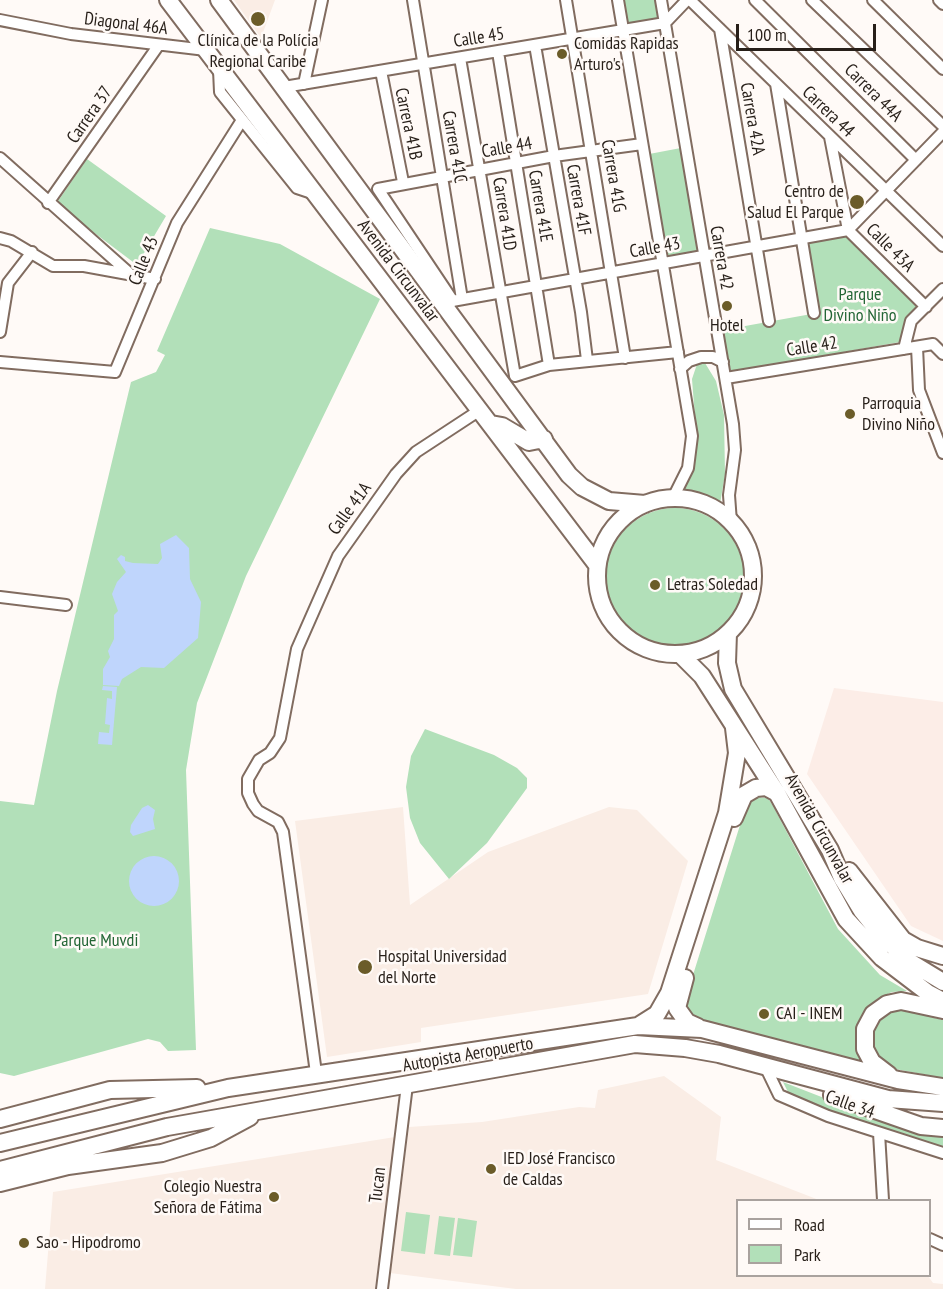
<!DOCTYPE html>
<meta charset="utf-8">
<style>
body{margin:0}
#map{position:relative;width:943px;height:1289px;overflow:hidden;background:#fffaf7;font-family:"PT Sans Narrow",sans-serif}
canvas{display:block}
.legend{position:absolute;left:736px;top:1199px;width:195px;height:78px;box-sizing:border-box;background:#fffaf7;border:2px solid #a9a29e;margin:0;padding:8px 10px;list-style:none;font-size:18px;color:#271f19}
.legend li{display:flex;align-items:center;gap:12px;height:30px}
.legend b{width:30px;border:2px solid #a9a29e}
.scale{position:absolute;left:736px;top:24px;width:140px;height:27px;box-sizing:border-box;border:3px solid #271f19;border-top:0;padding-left:8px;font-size:18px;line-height:21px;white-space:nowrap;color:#271f19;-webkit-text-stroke:4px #fffaf7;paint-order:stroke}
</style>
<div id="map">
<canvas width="943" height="1289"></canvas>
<ul class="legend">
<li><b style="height:8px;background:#fff"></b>Road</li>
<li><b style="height:16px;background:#b2e0b9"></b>Park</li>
</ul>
<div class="scale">100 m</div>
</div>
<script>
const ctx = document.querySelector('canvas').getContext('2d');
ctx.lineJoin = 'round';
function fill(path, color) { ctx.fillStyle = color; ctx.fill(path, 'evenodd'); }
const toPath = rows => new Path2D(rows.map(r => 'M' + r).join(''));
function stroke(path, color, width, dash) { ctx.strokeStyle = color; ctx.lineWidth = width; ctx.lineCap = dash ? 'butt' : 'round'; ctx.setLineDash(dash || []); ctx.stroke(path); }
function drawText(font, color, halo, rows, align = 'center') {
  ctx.font = font + ' "PT Sans Narrow",sans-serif'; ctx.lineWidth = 5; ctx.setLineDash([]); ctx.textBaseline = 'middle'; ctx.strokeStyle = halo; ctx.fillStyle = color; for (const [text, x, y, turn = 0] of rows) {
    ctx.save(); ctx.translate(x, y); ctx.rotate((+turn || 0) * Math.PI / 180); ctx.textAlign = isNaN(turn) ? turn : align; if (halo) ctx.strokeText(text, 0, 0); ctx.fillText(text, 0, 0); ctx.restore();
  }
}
fill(toPath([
 [834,688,943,702,943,941,911,926,807,774]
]), '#fcede7');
fill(toPath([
 [234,0,275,0,261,38],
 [403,807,410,905,488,852,609,807,637,810,688,861,648,994,421,1028,421,1042,327,1057,295,821],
 [664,1076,721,1117,716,1160,819,1200,738,1200,738,1276,928,1276,933,1283,943,1284,943,1289,516,1289,390,1273,409,1127,482,1122,579,1107,595,1108,598,1090],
 [395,1137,375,1289,45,1289,53,1192]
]), '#faede5');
fill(toPath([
 [618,0,660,0,665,23,624,30],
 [686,147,704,256,662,263,644,155],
 [87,159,166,216,137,265,56,204],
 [210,228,280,244,380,299,246,576,197,703,186,770,196,1050,168,1051,160,1042,148,1039,14,1076,0,1073,0,801,34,805,57,691,131,382,156,372,165,355,157,351],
 [849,235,924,308,900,342,731,372,723,330,817,313,806,244],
 [705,363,716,381,724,415,725,474,720,504,703,495,683,491,694,468,697,443,692,379,697,364],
 '606 577a69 69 0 1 1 138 0a69 69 0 1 1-138 0Z',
 [425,729,494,755,517,768,527,778,527,788,487,843,449,879,420,843,410,818,406,787,411,756],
 [756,797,768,798,773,806,838,929,880,975,907,991,892,992,877,999,866,1011,866,1067,700,1022,686,1007,687,994,746,806],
 [900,1009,943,1020,943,1078,890,1068,876,1054,872,1035,875,1027,886,1014],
 [783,1082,855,1110,943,1135,943,1147,833,1114,789,1094],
 [406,1212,430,1215,425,1254,401,1251],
 [439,1216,455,1218,450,1256,434,1254],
 [458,1218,477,1221,472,1257,453,1255]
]), '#b2e0b9');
fill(toPath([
 [176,535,189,548,190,579,201,602,198,638,164,668,141,667,122,679,119,686,103,685,103,669,110,657,108,651,114,639,114,615,118,611,112,594,117,582,126,572,117,559,121,555,125,557,125,561,133,563,158,564,162,558,160,544],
 [103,686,117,687,112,745,98,744,99,732,109,733,110,725,105,724,107,698,112,699,112,691,102,690],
 [148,805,155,810,153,819,155,829,133,836,130,832,131,825,142,808],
 '129 881a25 25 0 1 1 50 0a25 25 0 1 1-50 0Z'
]), '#bfd5fc');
const minor = toPath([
 [413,0,462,299],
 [566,0,625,358],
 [618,0,692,436,688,468,673,498],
 [661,0,733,424,735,450,729,495,731,522],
 [690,0,943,246],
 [755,0,916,160],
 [812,0,943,126],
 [873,0,943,69],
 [939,0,943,4],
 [0,20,71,34,206,50],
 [720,29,769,321],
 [535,45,581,312,587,360],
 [498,52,549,365],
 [460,58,515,376],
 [219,70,220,92,297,188,315,194],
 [381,71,403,182],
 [304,84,322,0],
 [776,84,814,313],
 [284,87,665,23,687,0],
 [830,137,848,230,926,307],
 [0,158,128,272],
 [48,203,158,46],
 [0,238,11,241,53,266,84,266,155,279],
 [453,301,378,189,554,156,642,144],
 [441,303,848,230,943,132],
 [0,332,8,283,32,252],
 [917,347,919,390,943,453],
 [904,349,911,321,943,289],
 [0,362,115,372,177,223,242,120],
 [680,369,689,361,701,357,713,357,723,362],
 [515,376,549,365,678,352],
 [726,378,933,344,943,354],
 [0,597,66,605],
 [764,1064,779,1095,828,1116,943,1153],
 [316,1073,283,832,278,822,258,811,253,804,248,793,248,779,259,760,270,753,280,738,297,649,338,556,396,474,416,452,480,410],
 [879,1133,883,1200],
 [930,1239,943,1245],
 [382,1289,407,1085]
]);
const highway = toPath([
 [168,0,597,565],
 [219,0,569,475,582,487,609,501,645,504],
 [491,424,502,426,529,442,544,439],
 '597 576a78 78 0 1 1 156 0a78 78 0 1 1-156 0Z',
 [728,633,727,663,733,689,830,850,842,878,862,911,882,936,910,962,943,982],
 [681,655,702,676,777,793,846,919,882,958,928,993,943,1001],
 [734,818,744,795,756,788,766,787,777,793],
 [849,871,903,940,917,948,943,956],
 [685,978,677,1008,687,1022,698,1027],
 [638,1026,657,1014,669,993,727,813,737,753,734,728],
 [889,1075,872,1062,865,1049,865,1029,873,1014,887,1004,901,1001,943,1010],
 [832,1095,921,1126,943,1128],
 [0,1119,110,1090,197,1088],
 [0,1143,228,1088,638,1026,702,1029,898,1080,943,1087],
 [0,1170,167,1127,635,1044,685,1048,719,1054,888,1099,943,1103],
 [0,1183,68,1166,162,1153,211,1138,250,1117]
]);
stroke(minor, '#816c60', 14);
stroke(highway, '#816c60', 20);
stroke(minor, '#fff', 10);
stroke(highway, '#fff', 16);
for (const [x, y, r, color] of [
 [258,19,8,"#6b5c29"],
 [562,54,6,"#6b5c29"],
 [857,202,8,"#6b5c29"],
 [727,306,6,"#6b5c29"],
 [850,414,6,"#6b5c29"],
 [655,585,6,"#6b5c29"],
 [365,967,8,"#6b5c29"],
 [764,1014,6,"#6b5c29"],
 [491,1169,6,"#6b5c29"],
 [274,1197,6,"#6b5c29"],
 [24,1243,6,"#6b5c29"]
]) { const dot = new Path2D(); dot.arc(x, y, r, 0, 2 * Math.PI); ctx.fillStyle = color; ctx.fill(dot); stroke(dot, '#fffaf7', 2); }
drawText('18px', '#271f19', '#fffaf7', [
 ["Diagonal 46A",126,24,7],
 ["Calle 45",479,38,-9],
 ["Carrera 44A",873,93,45],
 ["Carrera 44",828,112,44],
 ["Carrera 37",90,115,-55],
 ["Carrera 42A",752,119,80],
 ["Carrera 41B",408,124,78],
 ["Carrera 41C",454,147,80],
 ["Calle 44",507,148,-10],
 ["Carrera 41G",613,176,80],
 ["Carrera 41F",578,200,80],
 ["Carrera 41E",540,206,80],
 ["Carrera 41D",504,214,81],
 ["Calle 43",655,248,-10],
 ["Calle 43A",890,248,45],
 ["Carrera 42",721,258,80],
 ["Calle 43",144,261,-68],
 ["Avenida Circunvalar",398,271,53],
 ["Calle 42",812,347,-9],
 ["Calle 41A",350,509,-54],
 ["Avenida Circunvalar",819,829,61],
 ["Autopista Aeropuerto",468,1055,-10],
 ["Calle 34",850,1105,20],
 ["Tucan",378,1185,-83]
]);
drawText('18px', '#271f19', '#fffaf7', [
 ["Clínica de la Polícia",258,41,"center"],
 ["Regional Caribe",258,62,"center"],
 ["Comidas Rapidas",574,44],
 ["Arturo's",574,65],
 ["Centro de",844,192,"right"],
 ["Salud El Parque",844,213,"right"],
 ["Hotel",727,326,"center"],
 ["Parroquia",862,404],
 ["Divino Niño",862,425],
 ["Letras Soledad",667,585],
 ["Hospital Universidad",378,957],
 ["del Norte",378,978],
 ["CAI - INEM",776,1014],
 ["IED José Francisco",503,1159],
 ["de Caldas",503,1180],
 ["Colegio Nuestra",262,1187,"right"],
 ["Señora de Fátima",262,1208,"right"],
 ["Sao - Hipodromo",36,1243]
], 'left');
drawText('18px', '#236635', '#fffaf7', [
 ["Parque",860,295],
 ["Divino Niño",860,316],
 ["Parque Muvdi",96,941]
]);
</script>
